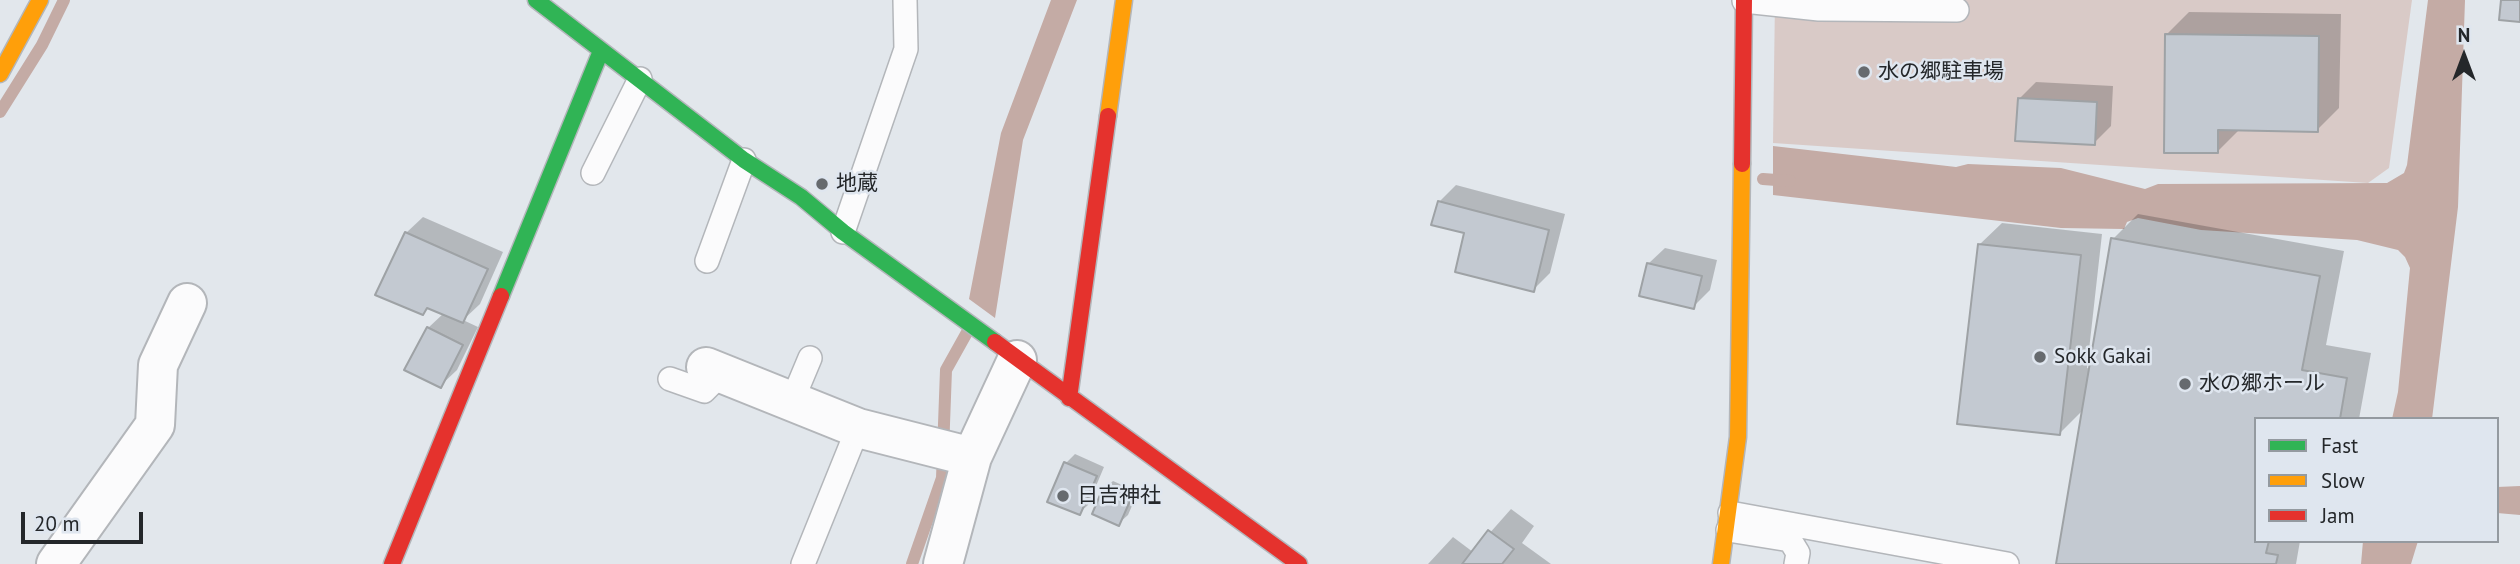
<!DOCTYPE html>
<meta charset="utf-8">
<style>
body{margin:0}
#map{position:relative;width:2520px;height:564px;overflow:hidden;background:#e2e7ec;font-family:"PT Sans",sans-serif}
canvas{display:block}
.legend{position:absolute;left:2254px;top:417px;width:245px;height:126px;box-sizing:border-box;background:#dfe6ef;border:2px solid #949aa0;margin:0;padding:9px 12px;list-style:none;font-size:21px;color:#24272a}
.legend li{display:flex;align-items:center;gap:14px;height:35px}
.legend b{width:35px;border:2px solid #949aa0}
.north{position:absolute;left:2429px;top:21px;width:70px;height:70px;-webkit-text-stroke:5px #dfe6ef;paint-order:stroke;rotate:0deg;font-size:19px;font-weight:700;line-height:28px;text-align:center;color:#24272a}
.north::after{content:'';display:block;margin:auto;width:24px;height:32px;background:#24272a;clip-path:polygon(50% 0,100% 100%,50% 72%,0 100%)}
.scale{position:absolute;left:21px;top:512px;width:122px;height:32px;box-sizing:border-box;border:4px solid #24272a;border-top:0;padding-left:9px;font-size:21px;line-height:24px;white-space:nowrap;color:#24272a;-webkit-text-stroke:5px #dfe6ef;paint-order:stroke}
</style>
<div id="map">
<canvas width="2520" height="564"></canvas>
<ul class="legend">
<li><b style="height:9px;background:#30b455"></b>Fast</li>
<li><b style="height:9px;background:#ff9f0a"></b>Slow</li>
<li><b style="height:9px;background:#e5322d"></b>Jam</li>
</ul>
<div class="north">N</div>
<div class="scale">20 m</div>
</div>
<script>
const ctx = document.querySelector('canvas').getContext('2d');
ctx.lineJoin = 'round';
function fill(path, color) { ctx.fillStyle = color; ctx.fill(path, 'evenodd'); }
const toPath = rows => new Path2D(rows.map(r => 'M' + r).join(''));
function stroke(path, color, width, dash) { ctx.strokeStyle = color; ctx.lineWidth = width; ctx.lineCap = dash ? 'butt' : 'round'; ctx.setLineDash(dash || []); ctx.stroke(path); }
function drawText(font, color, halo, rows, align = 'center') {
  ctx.font = font + ' "PT Sans","Noto Sans JP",sans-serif'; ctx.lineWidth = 5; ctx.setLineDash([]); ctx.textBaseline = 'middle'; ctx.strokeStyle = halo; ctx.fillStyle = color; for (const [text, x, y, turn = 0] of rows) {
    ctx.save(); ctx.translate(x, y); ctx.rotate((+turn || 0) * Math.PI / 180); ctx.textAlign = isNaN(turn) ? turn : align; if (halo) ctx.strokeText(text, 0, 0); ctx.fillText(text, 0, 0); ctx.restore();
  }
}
fill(toPath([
 [1775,0,2412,0,2389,168,2368,183,1773,143]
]), '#d9cac7');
fill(toPath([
 [1051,0,1077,0,1023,140,995,318,969,299,1001,133],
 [2428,0,2465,0,2458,207,2432,419,2392,419,2398,392,2410,268,2405,257,2398,250,2357,240,2201,230,2138,218,2127,222,2124,229,2061,228,1773,195,1773,146,1956,167,1968,164,2061,168,2145,189,2158,184,2387,183,2404,173,2407,165],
 [2520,486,2520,515,2497,513,2497,487],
 [2363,541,2418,541,2411,564,2361,564]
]), '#c4aba5');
fill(toPath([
 [2189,12,2341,14,2339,108,2317,130,2240,129,2217,152,2166,35],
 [2036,82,2113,86,2111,126,2094,143,2019,99],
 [1456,185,1565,214,1550,273,1533,290,1466,232,1439,202],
 [2138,214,2344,251,2326,345,2371,353,2359,419,2256,419,2256,541,2300,541,2296,564,2058,564,2082,411,2060,433,1979,245,2002,223,2102,234,2087,368,2090,369,2113,239],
 [423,217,503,252,480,304,463,320,478,327,457,370,440,386,428,328,444,313,430,307,423,313,406,233],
 [1665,248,1717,260,1710,290,1693,307,1648,264],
 [1075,454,1104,467,1088,505,1079,513,1066,463],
 [1113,481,1138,492,1128,515,1119,523,1104,489],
 [1511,509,1534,526,1522,543,1551,564,1428,564,1453,537,1473,552]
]), '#0003');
stroke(toPath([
 [0,112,42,45,64,0],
 [1763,179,1790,181],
 [912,564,942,478,946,370,970,327]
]), '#c4aba5', 12);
const building = toPath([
 [2501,0,2520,0,2520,22,2499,20,2501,0],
 [2165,34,2319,36,2318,132,2218,130,2218,153,2164,153,2165,34],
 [2018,98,2097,102,2095,145,2015,141,2018,98],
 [1438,201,1549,230,1534,292,1455,272,1464,233,1431,225,1438,201],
 [405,232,488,269,463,323,427,308,423,315,375,295,405,232],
 [2111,238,2320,276,2302,370,2347,378,2340,419,2256,419,2256,541,2269,541,2266,553,2278,555,2276,564,2056,564,2111,238],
 [1978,244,2081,255,2060,435,1957,424,1978,244],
 [1647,263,1702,276,1694,309,1639,296,1647,263],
 [427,327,463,345,441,388,404,370,427,327],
 [1064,462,1097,476,1080,515,1047,502,1064,462],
 [1103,488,1130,501,1119,526,1092,514,1103,488],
 [1488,530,1514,549,1502,564,1462,564,1488,530]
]);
fill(building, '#c3c9d1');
stroke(building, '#9ea2a5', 2);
const lane = toPath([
 [1744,1,1819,9,1957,10],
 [593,173,640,79],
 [843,232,906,49,905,0],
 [707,261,744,160],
 [670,379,704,391,721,374],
 [792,401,810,358],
 [1730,513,2007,564],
 [1728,530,1790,540,1798,553,1796,564],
 [803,564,858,428]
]);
const street = toPath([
 [706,367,858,428,972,457],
 [56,564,155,425,158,365,187,303],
 [943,564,972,457,1017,360]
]);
const fast = toPath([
 [536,0,744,160,801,197,843,232,995,342],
 [501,296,601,51]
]);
const slow = toPath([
 [0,74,40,0],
 [1108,116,1124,0],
 [1721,564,1738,437,1742,164]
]);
const jam = toPath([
 [1742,164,1744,0],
 [995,342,1299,564],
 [1069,398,1108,116],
 [392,564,501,296]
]);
stroke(lane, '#b3b6ba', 26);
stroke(street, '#b3b6ba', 42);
stroke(fast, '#b3b6ba', 19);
stroke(slow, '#b3b6ba', 19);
stroke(jam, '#b3b6ba', 19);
stroke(lane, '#fbfbfc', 23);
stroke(street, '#fbfbfc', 38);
stroke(fast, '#30b455', 16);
stroke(slow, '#ff9f0a', 16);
stroke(jam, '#e5322d', 16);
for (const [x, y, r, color] of [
 [1864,72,7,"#666a6e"],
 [822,184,7,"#666a6e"],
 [2040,357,7,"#666a6e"],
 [2185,384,7,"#666a6e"],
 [1063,496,7,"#666a6e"]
]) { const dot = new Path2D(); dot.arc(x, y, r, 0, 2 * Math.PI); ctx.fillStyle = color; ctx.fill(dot); stroke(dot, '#dfe6ef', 2.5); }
drawText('21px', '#24272a', '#dfe6ef', [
 ["水の郷駐車場",1878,72],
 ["地蔵",836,184],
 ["Sokk Gakai",2054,357],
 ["水の郷ホール",2199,384],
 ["日吉神社",1077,496]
], 'left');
</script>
